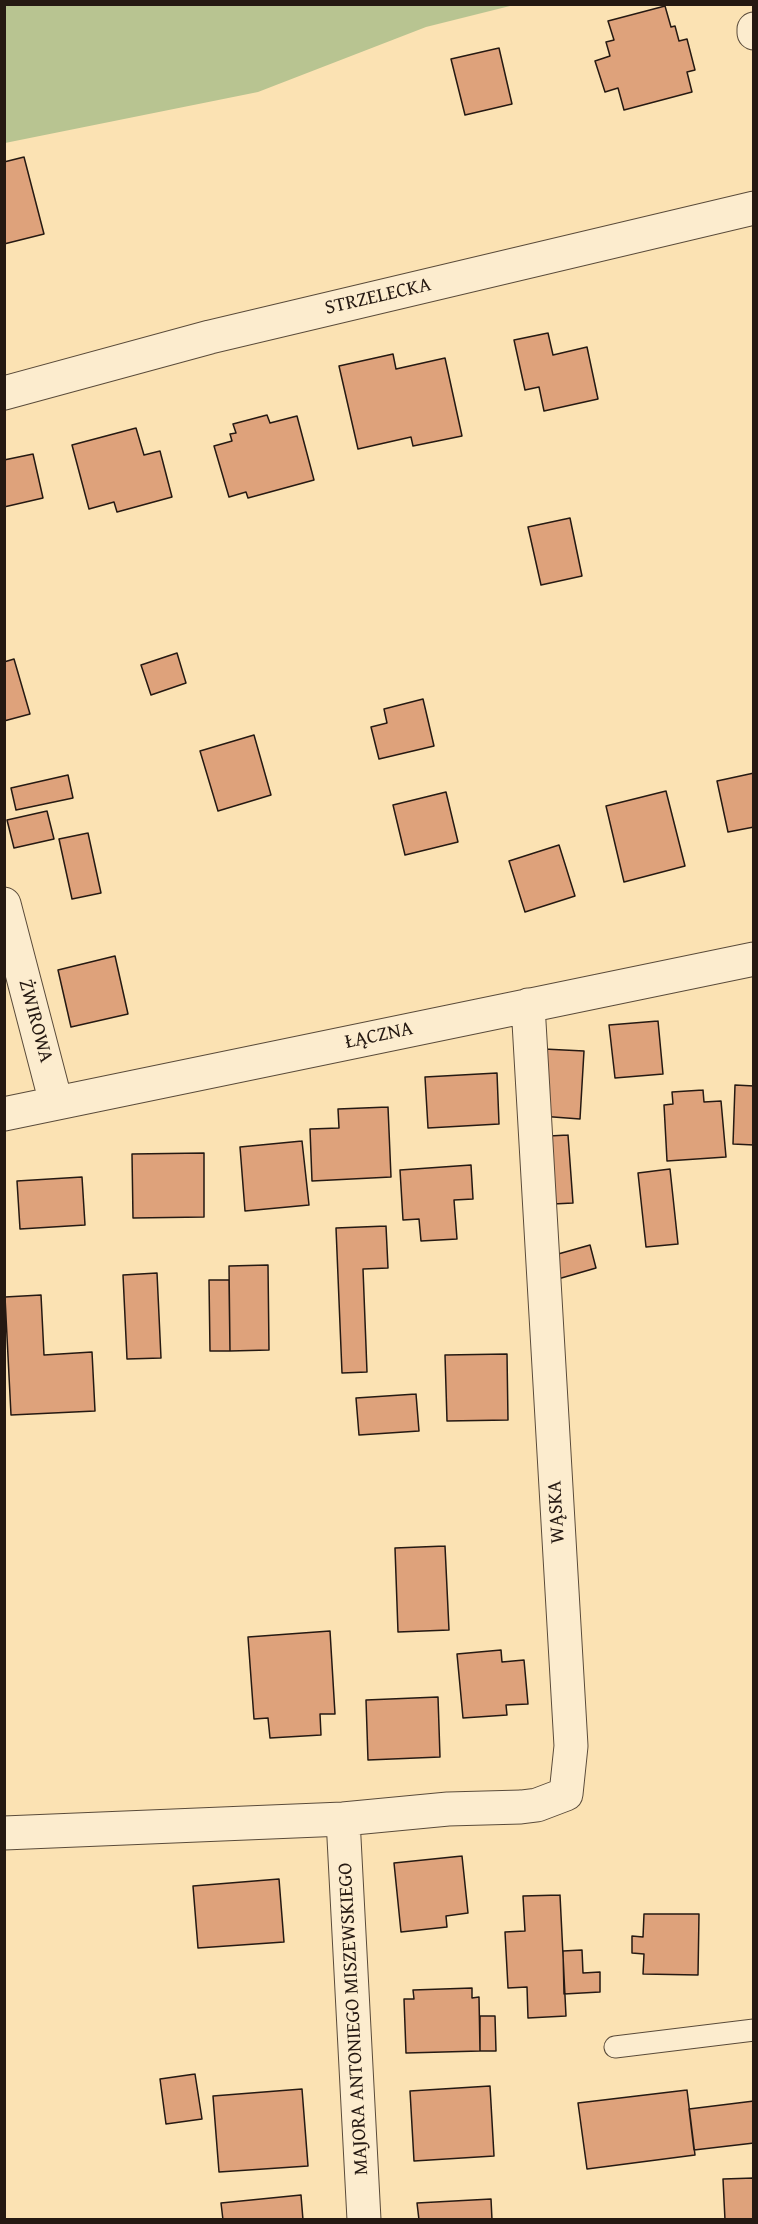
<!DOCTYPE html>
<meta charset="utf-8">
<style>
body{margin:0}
#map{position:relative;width:758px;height:2224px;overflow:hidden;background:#fbe2b3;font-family:"Gentium Book Plus",serif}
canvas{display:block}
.frame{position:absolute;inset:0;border:6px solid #251912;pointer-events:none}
</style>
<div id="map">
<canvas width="758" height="2224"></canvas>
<div class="frame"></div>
</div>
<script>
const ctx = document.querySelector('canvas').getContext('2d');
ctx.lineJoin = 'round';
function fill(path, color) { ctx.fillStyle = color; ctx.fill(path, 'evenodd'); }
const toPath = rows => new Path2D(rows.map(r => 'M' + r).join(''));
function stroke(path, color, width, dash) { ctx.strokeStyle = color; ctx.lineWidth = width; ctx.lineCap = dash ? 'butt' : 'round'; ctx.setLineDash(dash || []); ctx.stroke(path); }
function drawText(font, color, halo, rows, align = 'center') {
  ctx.font = font + ' "Gentium Book Plus",serif'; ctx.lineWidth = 4.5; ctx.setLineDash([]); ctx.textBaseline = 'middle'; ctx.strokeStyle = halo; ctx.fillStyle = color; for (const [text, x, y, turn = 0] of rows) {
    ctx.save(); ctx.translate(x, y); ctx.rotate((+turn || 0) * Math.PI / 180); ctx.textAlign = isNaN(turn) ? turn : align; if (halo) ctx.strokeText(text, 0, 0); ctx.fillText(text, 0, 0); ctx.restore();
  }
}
fill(toPath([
 [5,4,514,4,514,5,426,27,258,92,5,143]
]), '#b8c491');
const building = toPath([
 [665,6,671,27,675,26,679,41,687,39,695,70,687,72,692,92,624,110,618,88,605,92,595,61,610,56,606,42,614,40,608,21,665,6],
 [499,48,512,104,465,115,451,59,499,48],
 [24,157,44,234,4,244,4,162,24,157],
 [548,333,553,355,587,347,598,399,544,411,539,387,525,390,514,340,548,333],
 [393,354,396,369,445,358,462,436,413,446,411,437,358,449,339,366,393,354],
 [267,415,270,423,297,416,314,480,248,498,246,492,229,497,214,446,232,441,230,434,236,433,233,424,267,415],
 [136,428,144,455,160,451,172,497,117,512,114,502,89,509,72,445,136,428],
 [33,454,43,498,4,507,4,460,33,454],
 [570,518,582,576,541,585,528,527,570,518],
 [177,653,186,683,151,695,141,665,177,653],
 [14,659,30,714,4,721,4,662,14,659],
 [423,699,434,746,379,759,371,727,387,723,384,709,423,699],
 [254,735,271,795,218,811,200,751,254,735],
 [754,773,754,827,728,832,717,781,754,773],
 [68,775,73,798,16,810,11,788,68,775],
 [666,791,685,866,624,882,606,806,666,791],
 [446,792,458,842,405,855,393,805,446,792],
 [47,811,54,839,14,848,7,820,47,811],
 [88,833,101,893,72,899,59,839,88,833],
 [559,845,575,896,525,912,509,861,559,845],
 [115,956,128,1014,71,1027,58,970,115,956],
 [658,1021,663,1074,615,1078,609,1025,658,1021],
 [544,1049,584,1051,580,1119,540,1116,544,1049],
 [497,1073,499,1124,428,1128,425,1077,497,1073],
 [735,1085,754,1086,754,1145,733,1144,735,1085],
 [703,1090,704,1102,721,1101,726,1157,667,1161,664,1105,673,1104,672,1092,703,1090],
 [388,1107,391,1177,312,1181,310,1129,339,1128,338,1109,388,1107],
 [568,1135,573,1203,553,1204,549,1136,568,1135],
 [302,1141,309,1205,245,1211,240,1147,302,1141],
 [204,1153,204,1217,133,1218,132,1154,204,1153],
 [471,1165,473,1199,454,1200,457,1239,421,1241,419,1219,403,1220,400,1170,471,1165],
 [670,1169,678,1244,646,1247,638,1173,670,1169],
 [82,1177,85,1225,20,1229,17,1181,82,1177],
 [386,1226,388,1268,363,1269,367,1372,342,1373,336,1228,386,1226],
 [590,1245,596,1268,551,1281,544,1258,590,1245],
 [268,1265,269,1350,230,1351,229,1266,268,1265],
 [157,1273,161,1358,127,1359,123,1275,157,1273],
 [209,1280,229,1280,230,1351,210,1351,209,1280],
 [41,1295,44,1355,92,1352,95,1411,11,1415,5,1297,41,1295],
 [507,1354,508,1420,447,1421,445,1355,507,1354],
 [416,1394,419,1431,359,1435,356,1398,416,1394],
 [445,1546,449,1630,398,1632,395,1548,445,1546],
 [330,1631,335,1714,320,1714,321,1735,270,1738,268,1718,254,1719,248,1637,330,1631],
 [501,1650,502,1662,524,1660,528,1704,506,1705,507,1715,463,1718,457,1654,501,1650],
 [438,1697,440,1757,368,1760,366,1700,438,1697],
 [462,1856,468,1913,446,1916,447,1927,401,1932,394,1863,462,1856],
 [279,1879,284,1942,198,1948,193,1886,279,1879],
 [560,1895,566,2016,528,2018,527,1987,508,1988,505,1932,525,1931,523,1896,560,1895],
 [644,1914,699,1914,698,1975,643,1974,644,1954,632,1953,632,1936,643,1937,644,1914],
 [582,1950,583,1973,600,1972,600,1992,564,1994,563,1951,582,1950],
 [472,1988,472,1998,479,1997,480,2051,406,2053,404,1999,414,1999,413,1990,472,1988],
 [480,2016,495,2016,496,2051,480,2051,480,2016],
 [195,2074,202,2119,166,2124,160,2079,195,2074],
 [490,2086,494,2156,414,2161,410,2091,490,2086],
 [302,2089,308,2166,219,2172,213,2096,302,2089],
 [687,2090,695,2155,587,2169,578,2103,687,2090],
 [754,2101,754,2143,694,2150,689,2109,754,2101],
 [754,2178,754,2220,725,2220,723,2179,754,2178],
 [301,2195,303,2220,223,2220,221,2203,301,2195],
 [491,2199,492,2220,419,2220,417,2203,491,2199]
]);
fill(building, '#dea27b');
stroke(building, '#251912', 1.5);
const lane = toPath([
 [615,2047,754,2030]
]);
const street = toPath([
 [754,29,754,33],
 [4,393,210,337,754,208],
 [4,904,56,1103],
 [4,1114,754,959],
 [343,1819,364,2220],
 [4,1833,343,1819,448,1809,521,1807,537,1805,566,1794,571,1746,528,1005]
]);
stroke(lane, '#5a4b3a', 23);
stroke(street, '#5a4b3a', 35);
stroke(lane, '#fcecce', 21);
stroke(street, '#fcecce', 33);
drawText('20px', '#251912', '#fcecce', [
 ["STRZELECKA",378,297,-13],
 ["ŻWIROWA",35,1021,75],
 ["ŁĄCZNA",379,1036,-12],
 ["WĄSKA",557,1512,-93],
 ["MAJORA ANTONIEGO MISZEWSKIEGO",354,2019,-93]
]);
</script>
